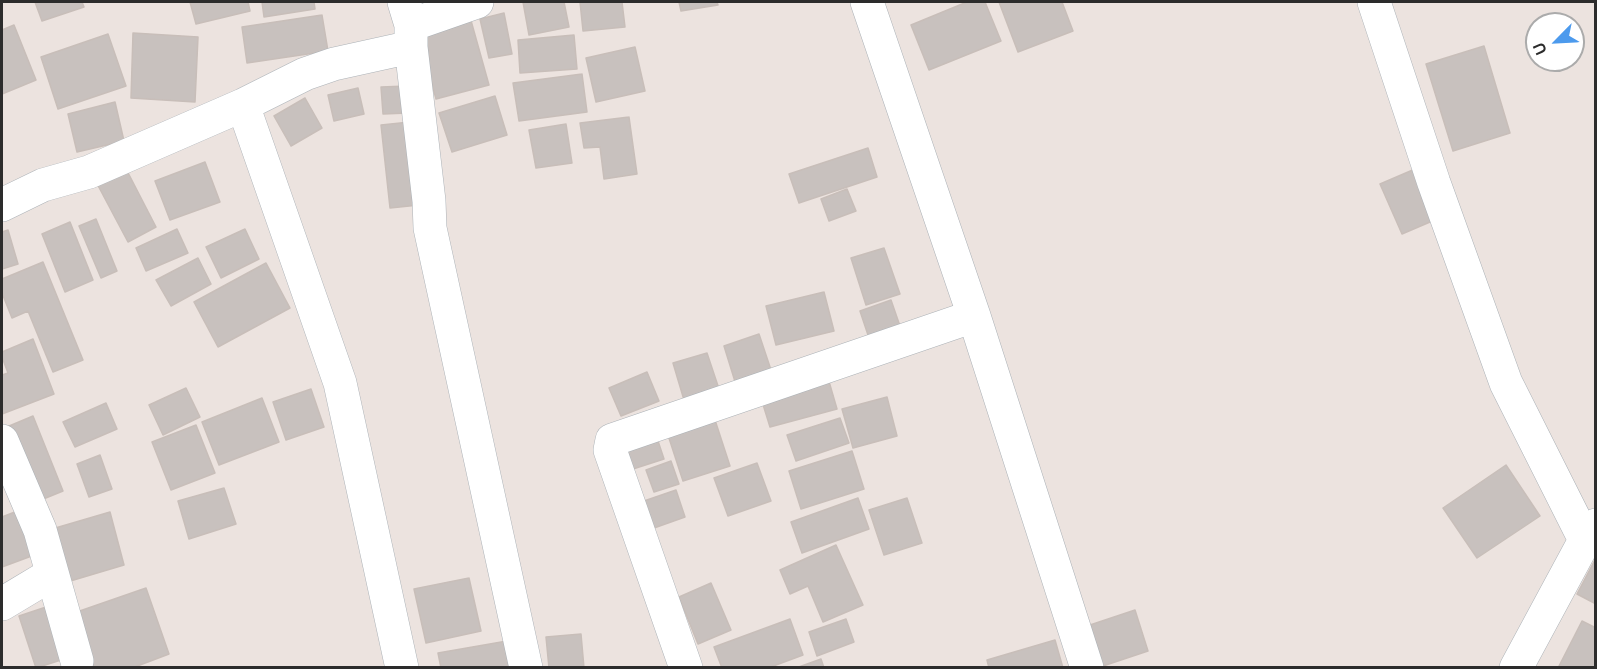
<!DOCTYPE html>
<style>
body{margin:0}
#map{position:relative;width:1597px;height:669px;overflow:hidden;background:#ece3df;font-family:Cabin,sans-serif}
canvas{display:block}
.frame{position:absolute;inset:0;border:3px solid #2c2c2c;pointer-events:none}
.north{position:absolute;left:1525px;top:12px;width:60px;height:60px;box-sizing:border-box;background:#fff;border:2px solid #ababab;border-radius:50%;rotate:246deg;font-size:16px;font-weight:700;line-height:24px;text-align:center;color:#2c2c2c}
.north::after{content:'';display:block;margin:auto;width:21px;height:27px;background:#4c9aed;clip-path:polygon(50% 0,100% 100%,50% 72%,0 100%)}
</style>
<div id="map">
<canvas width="1597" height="669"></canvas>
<div class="frame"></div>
<div class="north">U</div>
</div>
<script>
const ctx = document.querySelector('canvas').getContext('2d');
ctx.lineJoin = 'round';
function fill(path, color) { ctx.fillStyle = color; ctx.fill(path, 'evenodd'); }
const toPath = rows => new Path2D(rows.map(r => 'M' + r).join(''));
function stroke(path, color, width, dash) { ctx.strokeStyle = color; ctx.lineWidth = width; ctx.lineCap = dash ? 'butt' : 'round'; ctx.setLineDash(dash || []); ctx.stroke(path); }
const building = toPath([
 [35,2,82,2,84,7,42,21,35,2],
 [190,2,248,2,250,11,196,24,190,2],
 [262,2,314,2,315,9,264,17,262,2],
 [523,2,564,2,569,27,529,35,523,2],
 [580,2,622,2,625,27,583,31,580,2],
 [679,2,717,2,718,5,681,11,679,2],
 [967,2,985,2,1001,41,929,70,911,25,967,2],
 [999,2,1062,2,1073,31,1018,52,999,2],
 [504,13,512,54,489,58,480,19,504,13],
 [322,15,328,51,247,63,242,27,322,15],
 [470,17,489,85,436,99,418,31,470,17],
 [14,25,36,80,2,94,2,30,14,25],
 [133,33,198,37,195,102,131,98,133,33],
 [108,34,126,86,58,109,41,57,108,34],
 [574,35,577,69,520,73,518,40,574,35],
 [1484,46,1510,133,1453,151,1426,64,1484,46],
 [635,47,645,91,596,102,586,58,635,47],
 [582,74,587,112,519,121,513,83,582,74],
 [407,86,408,113,383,114,381,87,407,86],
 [358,88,364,114,334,121,328,95,358,88],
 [495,96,507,135,452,152,439,113,495,96],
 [305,98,322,128,291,146,274,116,305,98],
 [115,102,124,141,77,152,68,114,115,102],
 [629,117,637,174,604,179,600,147,584,148,580,123,629,117],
 [410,122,419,205,390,208,381,125,410,122],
 [566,124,572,163,536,168,529,130,566,124],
 [868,148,877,177,799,203,789,174,868,148],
 [205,162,220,202,170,220,155,181,205,162],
 [123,163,156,227,128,242,94,178,123,163],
 [1415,169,1437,219,1402,234,1380,184,1415,169],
 [847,189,856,211,829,221,821,199,847,189],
 [96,219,117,271,101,278,79,226,96,219],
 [70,222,93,280,65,292,42,234,70,222],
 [177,229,188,253,146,271,136,248,177,229],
 [245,229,259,259,221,278,206,247,245,229],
 [8,230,18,264,2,269,2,232,8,230],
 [884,248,900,294,866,305,851,258,884,248],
 [198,258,211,284,171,306,156,280,198,258],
 [43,262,83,360,53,372,28,311,12,318,2,293,2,279,43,262],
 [266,263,290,308,218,347,194,302,266,263],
 [824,292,834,331,776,345,766,306,824,292],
 [891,300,901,329,870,341,860,311,891,300],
 [759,334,773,376,737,388,724,346,759,334],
 [33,339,54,394,2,414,2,375,8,373,2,357,2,352,33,339],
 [707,353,719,389,684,400,673,363,707,353],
 [647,372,659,401,621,416,609,388,647,372],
 [828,378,837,409,770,427,761,398,828,378],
 [186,388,200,417,163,435,149,405,186,388],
 [311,389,324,427,286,440,273,402,311,389],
 [887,397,897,436,853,448,842,409,887,397],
 [262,398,279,442,219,465,202,422,262,398],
 [106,403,117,429,75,447,63,422,106,403],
 [33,416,63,491,31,504,2,429,33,416],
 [714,417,730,466,683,481,667,432,714,417],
 [840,418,849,443,796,461,787,435,840,418],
 [196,425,215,473,171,490,152,442,196,425],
 [656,435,664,459,633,469,624,445,656,435],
 [852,451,864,489,801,509,789,471,852,451],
 [100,455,112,489,89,497,77,464,100,455],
 [671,461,679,484,654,492,646,470,671,461],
 [757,463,771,501,728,516,714,478,757,463],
 [1506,465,1540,516,1477,558,1443,508,1506,465],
 [224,488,236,524,189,539,178,501,224,488],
 [676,490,685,517,654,528,644,501,676,490],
 [858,498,869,529,802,553,791,522,858,498],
 [907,498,922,543,884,555,869,510,907,498],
 [20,510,37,554,2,567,2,517,20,510],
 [110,512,124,565,67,582,52,529,110,512],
 [836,545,863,605,823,622,808,586,790,594,780,570,836,545],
 [1596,558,1596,604,1577,594,1596,558],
 [469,578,481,631,426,643,414,589,469,578],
 [711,583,731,630,698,644,679,597,711,583],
 [146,588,169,654,132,668,90,668,71,614,146,588],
 [46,607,64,659,36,668,19,616,46,607],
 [1135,610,1148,651,1097,668,1084,627,1135,610],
 [790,619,803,655,768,668,722,668,714,647,790,619],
 [846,619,854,642,817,656,809,632,846,619],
 [1582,621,1596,628,1596,668,1558,668,1582,621],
 [581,634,584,668,549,668,546,637,581,634],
 [1055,640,1063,668,989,668,987,660,1055,640],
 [507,641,512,668,441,668,438,653,507,641],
 [821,659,824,668,796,668,821,659]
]);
fill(building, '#c8c1be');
stroke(building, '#c8beb9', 1.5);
const minor = toPath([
 [404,2,411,25,411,47,429,201,430,228,526,668],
 [867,2,974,316,1087,668],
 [1374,2,1434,183,1506,383,1585,540],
 [411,25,477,2],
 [243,105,340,383,402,668],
 [2,205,43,185,89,172,243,105,305,74,334,64,411,47],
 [2,441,40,530,77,661],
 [2,604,52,574],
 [686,668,610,450,612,440,974,316],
 [1516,668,1585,540,1596,525]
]);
stroke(minor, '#acb2b7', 34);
stroke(minor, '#fff', 33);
</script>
